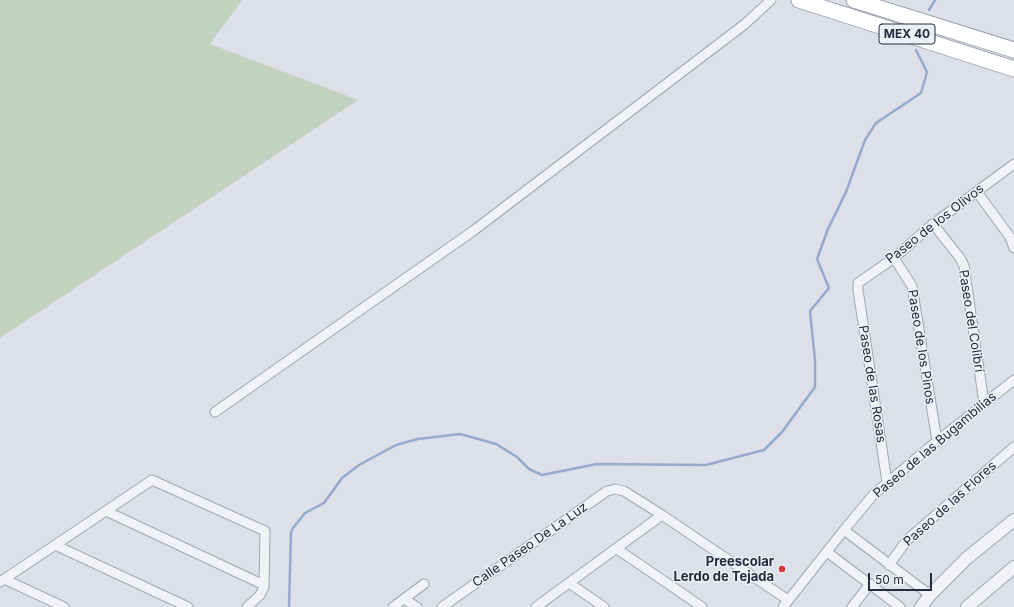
<!DOCTYPE html>
<meta charset="utf-8">
<style>
body{margin:0}
#map{position:relative;width:1014px;height:607px;overflow:hidden;background:#dde0e8;font-family:Inter,sans-serif}
canvas{display:block}
.scale{position:absolute;left:868px;top:573px;width:64px;height:18px;box-sizing:border-box;border:2px solid #262c40;border-top:0;padding-left:5px;font-size:12px;line-height:14px;white-space:nowrap;color:#262c40;-webkit-text-stroke:3px #edf0f6;paint-order:stroke}
</style>
<div id="map">
<canvas width="1014" height="607"></canvas>
<div class="scale">50 m</div>
</div>
<script>
const ctx = document.querySelector('canvas').getContext('2d');
ctx.lineJoin = 'round';
function fill(path, color) { ctx.fillStyle = color; ctx.fill(path, 'evenodd'); }
const toPath = rows => new Path2D(rows.map(r => 'M' + r).join(''));
function stroke(path, color, width, dash) { ctx.strokeStyle = color; ctx.lineWidth = width; ctx.lineCap = dash ? 'butt' : 'round'; ctx.setLineDash(dash || []); ctx.stroke(path); }
function drawText(font, color, halo, rows, align = 'center') {
  ctx.font = font + ' Inter,sans-serif'; ctx.lineWidth = 3; ctx.setLineDash([]); ctx.textBaseline = 'middle'; ctx.strokeStyle = halo; ctx.fillStyle = color; for (const [text, x, y, turn = 0] of rows) {
    ctx.save(); ctx.translate(x, y); ctx.rotate((+turn || 0) * Math.PI / 180); ctx.textAlign = isNaN(turn) ? turn : align; if (halo) ctx.strokeText(text, 0, 0); ctx.fillText(text, 0, 0); ctx.restore();
  }
}
fill(toPath([
 [0,0,242,0,210,44,358,100,0,338]
]), '#c1d3be');
stroke(toPath([
 [929,10,935,0],
 [289,607,291,532,293,528,305,513,324,503,342,478,359,465,396,445,418,439,460,434,496,444,517,457,529,469,542,475,597,464,706,465,764,450,782,432,815,387,815,360,810,311,829,288,817,259,828,229,846,192,865,140,876,123,921,93,927,72,916,50]
]), '#96aacb', 2.5);
const minor = toPath([
 [977,192,1010,237,1014,248],
 [933,224,960,258,964,266,984,403],
 [894,258,912,286,937,441],
 [215,412,473,231,745,24,771,0],
 [887,482,858,290,858,283,894,258,933,224,1014,164],
 [106,511,264,585],
 [844,530,930,595],
 [55,545,188,607],
 [617,549,702,607],
 [827,552,900,607],
 [889,565,907,540,1014,447],
 [4,579,64,607],
 [0,582,152,480,265,531,264,587,260,595,247,607],
 [569,583,604,607],
 [404,599,417,607],
 [393,607,424,584],
 [442,607,607,491,615,489,624,491,662,515,788,600],
 [536,607,662,515],
 [783,607,844,530,874,494,937,441,1014,380],
 [852,607,870,584]
]);
const tertiary = toPath([
 [921,607,930,595,967,558,1014,520],
 [967,607,1014,567]
]);
const primary = toPath([
 [799,0,1014,69],
 [854,0,1014,50]
]);
stroke(minor, '#a2a6b2', 11);
stroke(tertiary, '#a2a6b2', 14);
stroke(primary, '#9ca3b4', 17);
stroke(minor, '#f0f2f6', 9);
stroke(tertiary, '#f0f2f6', 12);
stroke(primary, '#fff', 15);
for (const [x, y, r, color] of [
 [782,569,4,"#d63a41"]
]) { const dot = new Path2D(); dot.arc(x, y, r, 0, 2 * Math.PI); ctx.fillStyle = color; ctx.fill(dot); stroke(dot, '#edf0f6', 1.5); }
for (const [x, y, w] of [
 [907,34,56]
]) { const box = new Path2D(); box.roundRect(x - w / 2, y - 10, w, 20, 3); ctx.fillStyle = '#edf0f6'; ctx.fill(box); stroke(box, '#262c40', 1); }
drawText('bold 12px', '#262c40', null, [
 ["MEX 40",907,34]
]);
drawText('13px', '#262c40', '#edf0f6', [
 ["Paseo de los Olivos",935,224,-38],
 ["Paseo del Colibrí",971,321,81],
 ["Paseo de los Pinos",921,347,81],
 ["Paseo de las Rosas",872,384,81],
 ["Paseo de las Bugambilias",935,445,-40],
 ["Paseo de las Flores",950,504,-42],
 ["Calle Paseo De La Luz",530,545,-35]
]);
drawText('bold 13px', '#262c40', '#edf0f6', [
 ["Preescolar",774,562],
 ["Lerdo de Tejada",774,577]
], 'right');
</script>
